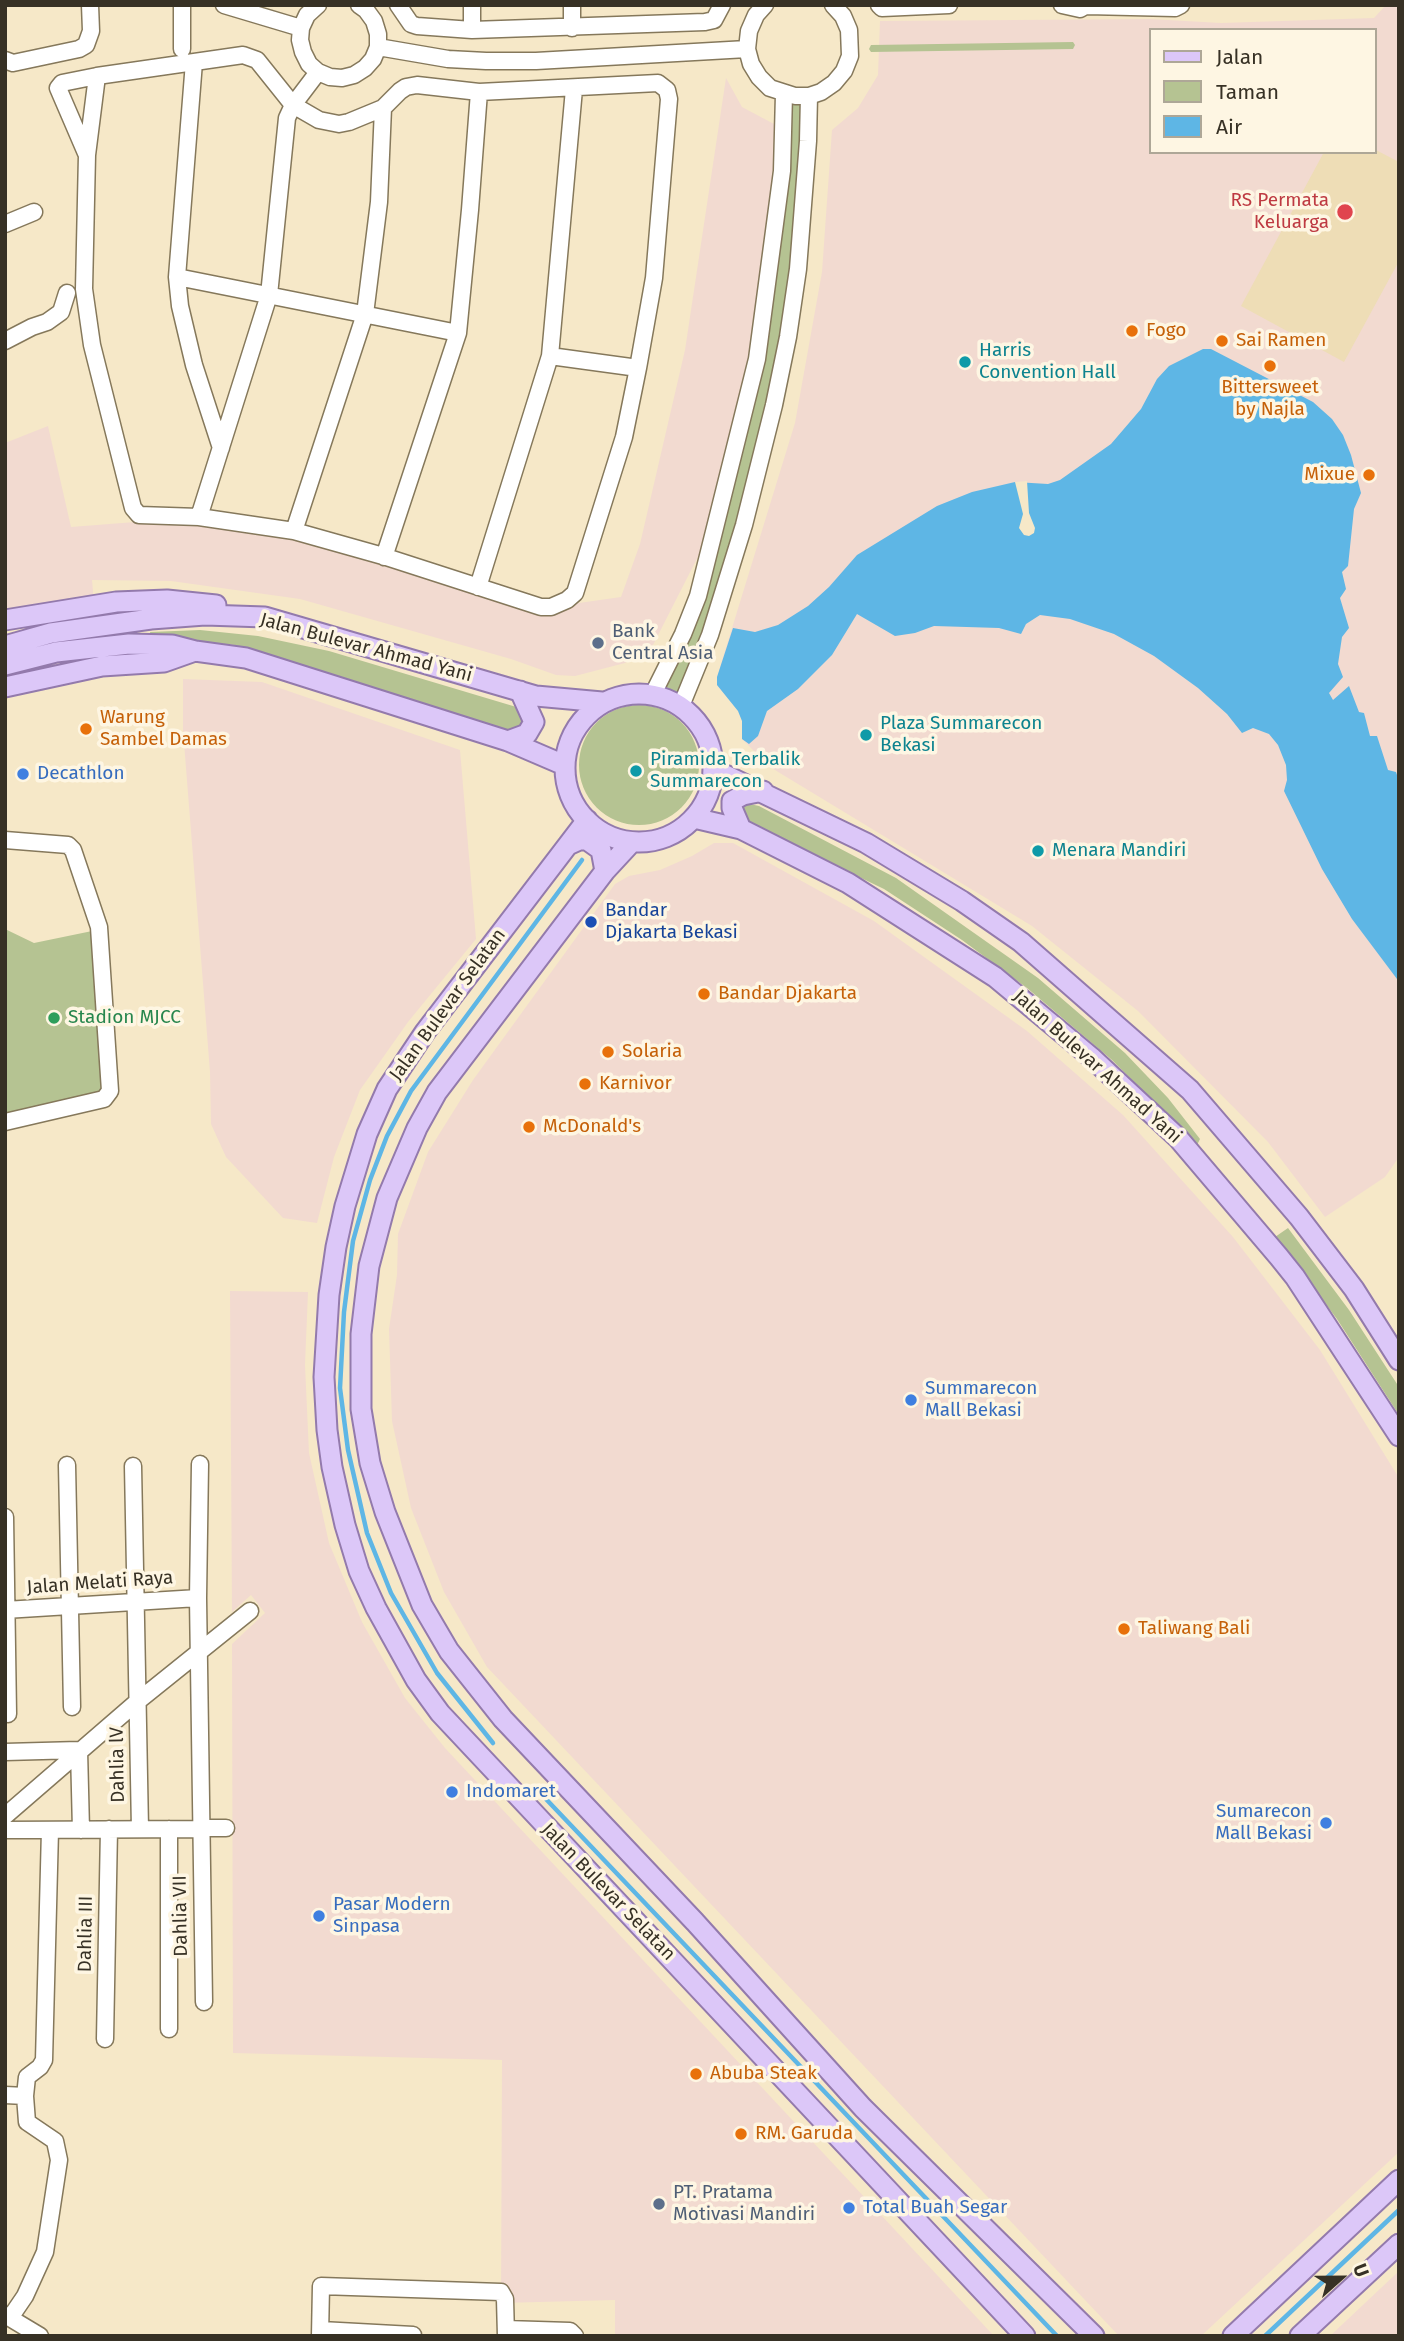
<!DOCTYPE html>
<style>
body{margin:0}
#map{position:relative;width:1404px;height:2341px;overflow:hidden;background:#f6e8c8;font-family:"Fira Sans",sans-serif}
canvas{display:block}
.frame{position:absolute;inset:0;border:7px solid #373125;pointer-events:none}
.legend{position:absolute;left:1149px;top:28px;width:228px;height:126px;box-sizing:border-box;background:#fef6e3;border:2px solid #aea797;margin:0;padding:9px 12px;list-style:none;font-size:21px;color:#373125}
.legend li{display:flex;align-items:center;gap:14px;height:35px}
.legend b{width:35px;border:2px solid #aea797}
.north{position:absolute;left:1306px;top:2243px;width:70px;height:70px;-webkit-text-stroke:5px #fef6e3;paint-order:stroke;rotate:69deg;font-size:19px;font-weight:700;line-height:28px;text-align:center;color:#373125}
.north::after{content:'';display:block;margin:auto;width:24px;height:32px;background:#373125;clip-path:polygon(50% 0,100% 100%,50% 72%,0 100%)}
</style>
<div id="map">
<canvas width="1404" height="2341"></canvas>
<div class="frame"></div>
<ul class="legend">
<li><b style="height:9px;background:#dcc7f8"></b>Jalan</li>
<li><b style="height:19px;background:#b5c392"></b>Taman</li>
<li><b style="height:19px;background:#5eb6e5"></b>Air</li>
</ul>
<div class="north">U</div>
</div>
<script>
const ctx = document.querySelector('canvas').getContext('2d');
ctx.lineJoin = 'round';
function fill(path, color) { ctx.fillStyle = color; ctx.fill(path, 'evenodd'); }
const toPath = rows => new Path2D(rows.map(r => 'M' + r).join(''));
function stroke(path, color, width, dash) { ctx.strokeStyle = color; ctx.lineWidth = width; ctx.lineCap = dash ? 'butt' : 'round'; ctx.setLineDash(dash || []); ctx.stroke(path); }
function drawText(font, color, halo, rows, align = 'center') {
  ctx.font = font + ' "Fira Sans",sans-serif'; ctx.lineWidth = 7; ctx.setLineDash([]); ctx.textBaseline = 'middle'; ctx.strokeStyle = halo; ctx.fillStyle = color; for (const [text, x, y, turn = 0] of rows) {
    ctx.save(); ctx.translate(x, y); ctx.rotate((+turn || 0) * Math.PI / 180); ctx.textAlign = isNaN(turn) ? turn : align; if (halo) ctx.strokeText(text, 0, 0); ctx.fillText(text, 0, 0); ctx.restore();
  }
}
fill(toPath([
 [1386,5,1395,5,1399,9,1399,1157,1385,1177,1325,1217,1268,1142,1138,1011,1032,926,770,767,742,739,742,721,738,711,717,685,717,677,795,423,822,272,832,130,858,108,878,75,880,21,1150,19,1221,23,1374,18],
 [1150,30,1374,30,1374,152,1150,152],
 [726,78,742,107,774,124,773,232,746,405,710,533,653,645,625,663,575,676,556,675,511,659,300,599,171,581,92,580,94,604,5,620,5,443,48,426,71,527,199,517,294,531,551,607,621,597,640,544,685,350],
 [183,679,262,682,460,750,476,939,408,1022,360,1090,334,1157,317,1223,283,1218,226,1157,211,1124,210,1072,183,730],
 [714,843,733,843,874,921,1027,1031,1123,1115,1233,1237,1320,1350,1399,1478,1399,2152,1201,2336,1119,2336,487,1667,444,1592,411,1508,392,1421,389,1329,397,1275,398,1234,428,1152,473,1080,615,884,629,876,660,870,692,856],
 [230,1291,308,1292,305,1365,309,1453,329,1543,362,1622,405,1698,445,1748,994,2336,615,2336,615,2300,501,2303,502,2060,233,2053,232,1644,265,1613,251,1595,232,1612],
 [1399,2271,1399,2336,1330,2336]
]), '#f2dad0');
fill(toPath([
 [1374,149,1399,162,1399,261,1344,362,1241,306,1324,152,1374,152]
]), '#eeddb6');
fill(toPath([
 [1073,42,1075,45,1073,49,871,52,869,49,871,45],
 [784,94,809,96,808,141,774,405,681,706,653,694,683,634,741,429],
 [200,630,258,636,329,651,523,709,527,724,513,732,235,645,151,637,150,632],
 '579 765a60 60 0 1 1 120 0a60 60 0 1 1-120 0Z',
 [745,803,759,806,896,878,1038,978,1125,1053,1168,1098,1200,1139,1197,1145,1112,1060,1027,988,962,940,884,889,743,821,740,812],
 [5,929,34,943,97,930,106,1093,5,1115],
 [1288,1228,1349,1310,1399,1387,1399,1415,1337,1319,1275,1237]
]), '#b5c392');
fill(toPath([
 [1203,349,1211,349,1313,402,1332,419,1343,435,1351,455,1361,493,1354,509,1348,566,1342,572,1346,589,1340,598,1349,628,1342,637,1338,664,1343,677,1329,693,1333,700,1349,686,1359,712,1364,713,1370,736,1377,736,1388,770,1396,772,1399,781,1399,984,1397,979,1352,919,1322,869,1284,791,1287,780,1286,765,1278,745,1269,734,1253,728,1242,733,1227,714,1198,688,1154,656,1114,634,1070,619,1040,615,1026,624,1021,634,999,628,934,626,915,633,895,636,857,614,832,655,798,689,767,711,758,736,749,744,742,739,742,721,738,711,717,685,717,677,733,628,755,632,778,625,808,606,829,587,857,555,937,506,972,492,1015,482,1048,484,1060,480,1111,444,1141,409,1157,379,1169,366]
]), '#5eb6e5');
fill(toPath([
 [1027,481,1029,513,1035,528,1034,533,1029,536,1024,535,1019,528,1023,514,1015,482]
]), '#f6e8c8');
stroke(toPath([
 [493,1743,437,1673,391,1593,367,1533,348,1450,340,1388,344,1312,353,1241,370,1180,387,1136,411,1091,582,860],
 [545,1798,1057,2336],
 [1265,2336,1399,2210]
]), '#5eb6e5', 4.5);
const minor = toPath([
 [224,5,301,28],
 [318,5,307,15,301,28,300,40,303,52,309,64,318,72,330,77,342,78,354,75,365,68,373,59,378,47,378,34,374,21,366,10,359,5],
 [398,5,411,24,417,26,472,30,705,22,714,20,722,5],
 [765,5,756,15,749,31,747,49,751,64,759,77,770,88,795,96,809,96,821,92,834,83,844,71,850,56,849,30,843,16,833,5],
 [879,5,882,8,949,5],
 [1062,5,1080,9,1087,5],
 [1087,6,1175,8,1181,5],
 [572,28,572,5],
 [472,30,472,5],
 [378,47,448,59,486,61,536,61,747,49],
 [182,49,182,5],
 [243,55,257,60,293,105,319,120,339,124,349,122,383,108,400,91,406,87,417,85,479,92,658,83,667,90,669,99,654,278,638,368,624,437,575,593,567,600,551,607,541,607,383,556,294,531,199,517,139,515,133,508,92,345,84,289,87,155,97,76,243,55],
 [5,60,13,63,79,49,86,45,91,31,90,5],
 [194,62,177,277,180,306,194,365,221,448],
 [86,153,58,88,62,83,97,76],
 [5,224,34,212],
 [177,277,458,333],
 [5,341,32,327,47,322,61,312,67,293],
 [550,356,638,368],
 [199,517,269,295,287,118,293,105,318,72],
 [294,531,365,314,379,202,383,108],
 [384,557,458,333,470,210,479,92],
 [478,587,550,356,574,89],
 [653,694,683,634,698,596,757,359,782,171,784,94],
 [681,706,710,635,744,525,774,405,788,337,798,269,808,141,809,96],
 [5,840,68,845,73,850,99,927,110,1091,104,1099,5,1122],
 [200,1464,198,1598,204,2002],
 [67,1465,72,1707],
 [133,1466,140,1829],
 [5,1517,8,1714],
 [5,1610,198,1598],
 [5,1752,79,1750,81,1830],
 [5,1816,138,1701,250,1611],
 [201,1828,226,1828],
 [5,1830,201,1829],
 [169,2029,169,1829],
 [105,2039,109,1829],
 [5,2095,25,2096],
 [5,2315,40,2336],
 [10,2318,25,2296,45,2252,59,2160,55,2141,27,2122,25,2096,27,2077,40,2067,44,2060,50,1830],
 [506,2329,570,2331,575,2336],
 [321,2330,413,2335],
 [320,2336,321,2286,501,2292,505,2299,506,2336]
]);
const major = toPath([
 [5,620,116,602,167,600,216,605],
 [5,646,51,633,151,619,205,615,265,617,536,696,602,702],
 [5,665,56,652,129,644,172,645,195,651,246,658,508,741,564,765],
 [5,687,102,666,164,662,195,651],
 '565 768a74 74 0 1 1 148 0a74 74 0 1 1-148 0Z',
 [508,741,527,734,534,722,520,691],
 [713,769,866,843,962,901,1021,942,1190,1090,1299,1217,1354,1289,1399,1360],
 [694,818,741,829,848,883,995,977,1091,1057,1178,1138,1279,1257,1295,1277,1399,1436],
 [587,820,425,1032,387,1089,367,1134,345,1206,336,1247,329,1295,324,1377,327,1430,332,1467,345,1525,359,1571,376,1608,416,1680,440,1713,1025,2336],
 [741,829,732,808,732,801,743,795,763,791],
 [630,844,605,871,437,1092,417,1128,387,1198,369,1266,361,1334,361,1409,370,1463,385,1512,422,1605,449,1651,503,1719,695,1922,863,2108,1094,2336],
 [568,845,579,840,587,840,601,850,605,871],
 [1233,2336,1399,2180],
 [1300,2336,1399,2244]
]);
stroke(minor, '#85785b', 19);
stroke(major, '#937aac', 23);
stroke(minor, '#fff', 16);
stroke(major, '#dcc7f8', 19);
for (const [x, y, r, color] of [
 [1345,212,9,"#e0444e"],
 [1132,331,7,"#e8710a"],
 [1222,341,7,"#e8710a"],
 [965,362,7,"#0f9aa8"],
 [1270,366,7,"#e8710a"],
 [1369,475,7,"#e8710a"],
 [598,643,7,"#5c6f8a"],
 [86,729,7,"#e8710a"],
 [866,735,7,"#0f9aa8"],
 [636,771,7,"#0f9aa8"],
 [23,774,7,"#3f7fe0"],
 [1038,851,7,"#0f9aa8"],
 [591,922,7,"#1a4fb4"],
 [704,994,7,"#e8710a"],
 [54,1018,7,"#2e9e5b"],
 [608,1052,7,"#e8710a"],
 [585,1084,7,"#e8710a"],
 [529,1127,7,"#e8710a"],
 [911,1400,7,"#3f7fe0"],
 [1124,1629,7,"#e8710a"],
 [452,1792,7,"#3f7fe0"],
 [1326,1823,7,"#3f7fe0"],
 [319,1916,7,"#3f7fe0"],
 [696,2074,7,"#e8710a"],
 [741,2134,7,"#e8710a"],
 [659,2204,7,"#5c6f8a"],
 [849,2208,7,"#3f7fe0"]
]) { const dot = new Path2D(); dot.arc(x, y, r, 0, 2 * Math.PI); ctx.fillStyle = color; ctx.fill(dot); stroke(dot, '#fef6e3', 2.5); }
drawText('19px', '#be3a42', '#fef6e3', [
 ["RS Permata",1329,201],
 ["Keluarga",1329,223]
], 'right');
drawText('19px', '#c56008', '#fef6e3', [
 ["Fogo",1146,331],
 ["Sai Ramen",1236,341],
 ["Bittersweet",1270,388,"center"],
 ["by Najla",1270,410,"center"],
 ["Mixue",1355,475,"right"],
 ["Warung",100,718],
 ["Sambel Damas",100,740],
 ["Bandar Djakarta",718,994],
 ["Solaria",622,1052],
 ["Karnivor",599,1084],
 ["McDonald's",543,1127],
 ["Taliwang Bali",1138,1629],
 ["Abuba Steak",710,2074],
 ["RM. Garuda",755,2134]
], 'left');
drawText('19px', '#0d838f', '#fef6e3', [
 ["Harris",979,351],
 ["Convention Hall",979,373],
 ["Plaza Summarecon",880,724],
 ["Bekasi",880,746],
 ["Piramida Terbalik",650,760],
 ["Summarecon",650,782],
 ["Menara Mandiri",1052,851]
], 'left');
drawText('19px', '#4e5e75', '#fef6e3', [
 ["Bank",612,632],
 ["Central Asia",612,654],
 ["PT. Pratama",673,2193],
 ["Motivasi Mandiri",673,2215]
], 'left');
drawText('19px', '#373125', '#fef6e3', [
 ["Jalan Bulevar Ahmad Yani",366,648,15],
 ["Jalan Bulevar Selatan",448,1005,-54],
 ["Jalan Bulevar Ahmad Yani",1097,1067,42],
 ["Jalan Melati Raya",100,1583,-4],
 ["Dahlia lV",118,1765,-91],
 ["Jalan Bulevar Selatan",608,1892,46],
 ["Dahlia VII",181,1916,-91],
 ["Dahlia III",86,1934,-89]
]);
drawText('19px', '#366cbe', '#fef6e3', [
 ["Decathlon",37,774],
 ["Summarecon",925,1389],
 ["Mall Bekasi",925,1411],
 ["Indomaret",466,1792],
 ["Sumarecon",1312,1812,"right"],
 ["Mall Bekasi",1312,1834,"right"],
 ["Pasar Modern",333,1905],
 ["Sinpasa",333,1927],
 ["Total Buah Segar",863,2208]
], 'left');
drawText('19px', '#164399', '#fef6e3', [
 ["Bandar",605,911],
 ["Djakarta Bekasi",605,933]
], 'left');
drawText('19px', '#27864d', '#fef6e3', [
 ["Stadion MJCC",68,1018]
], 'left');
</script>
